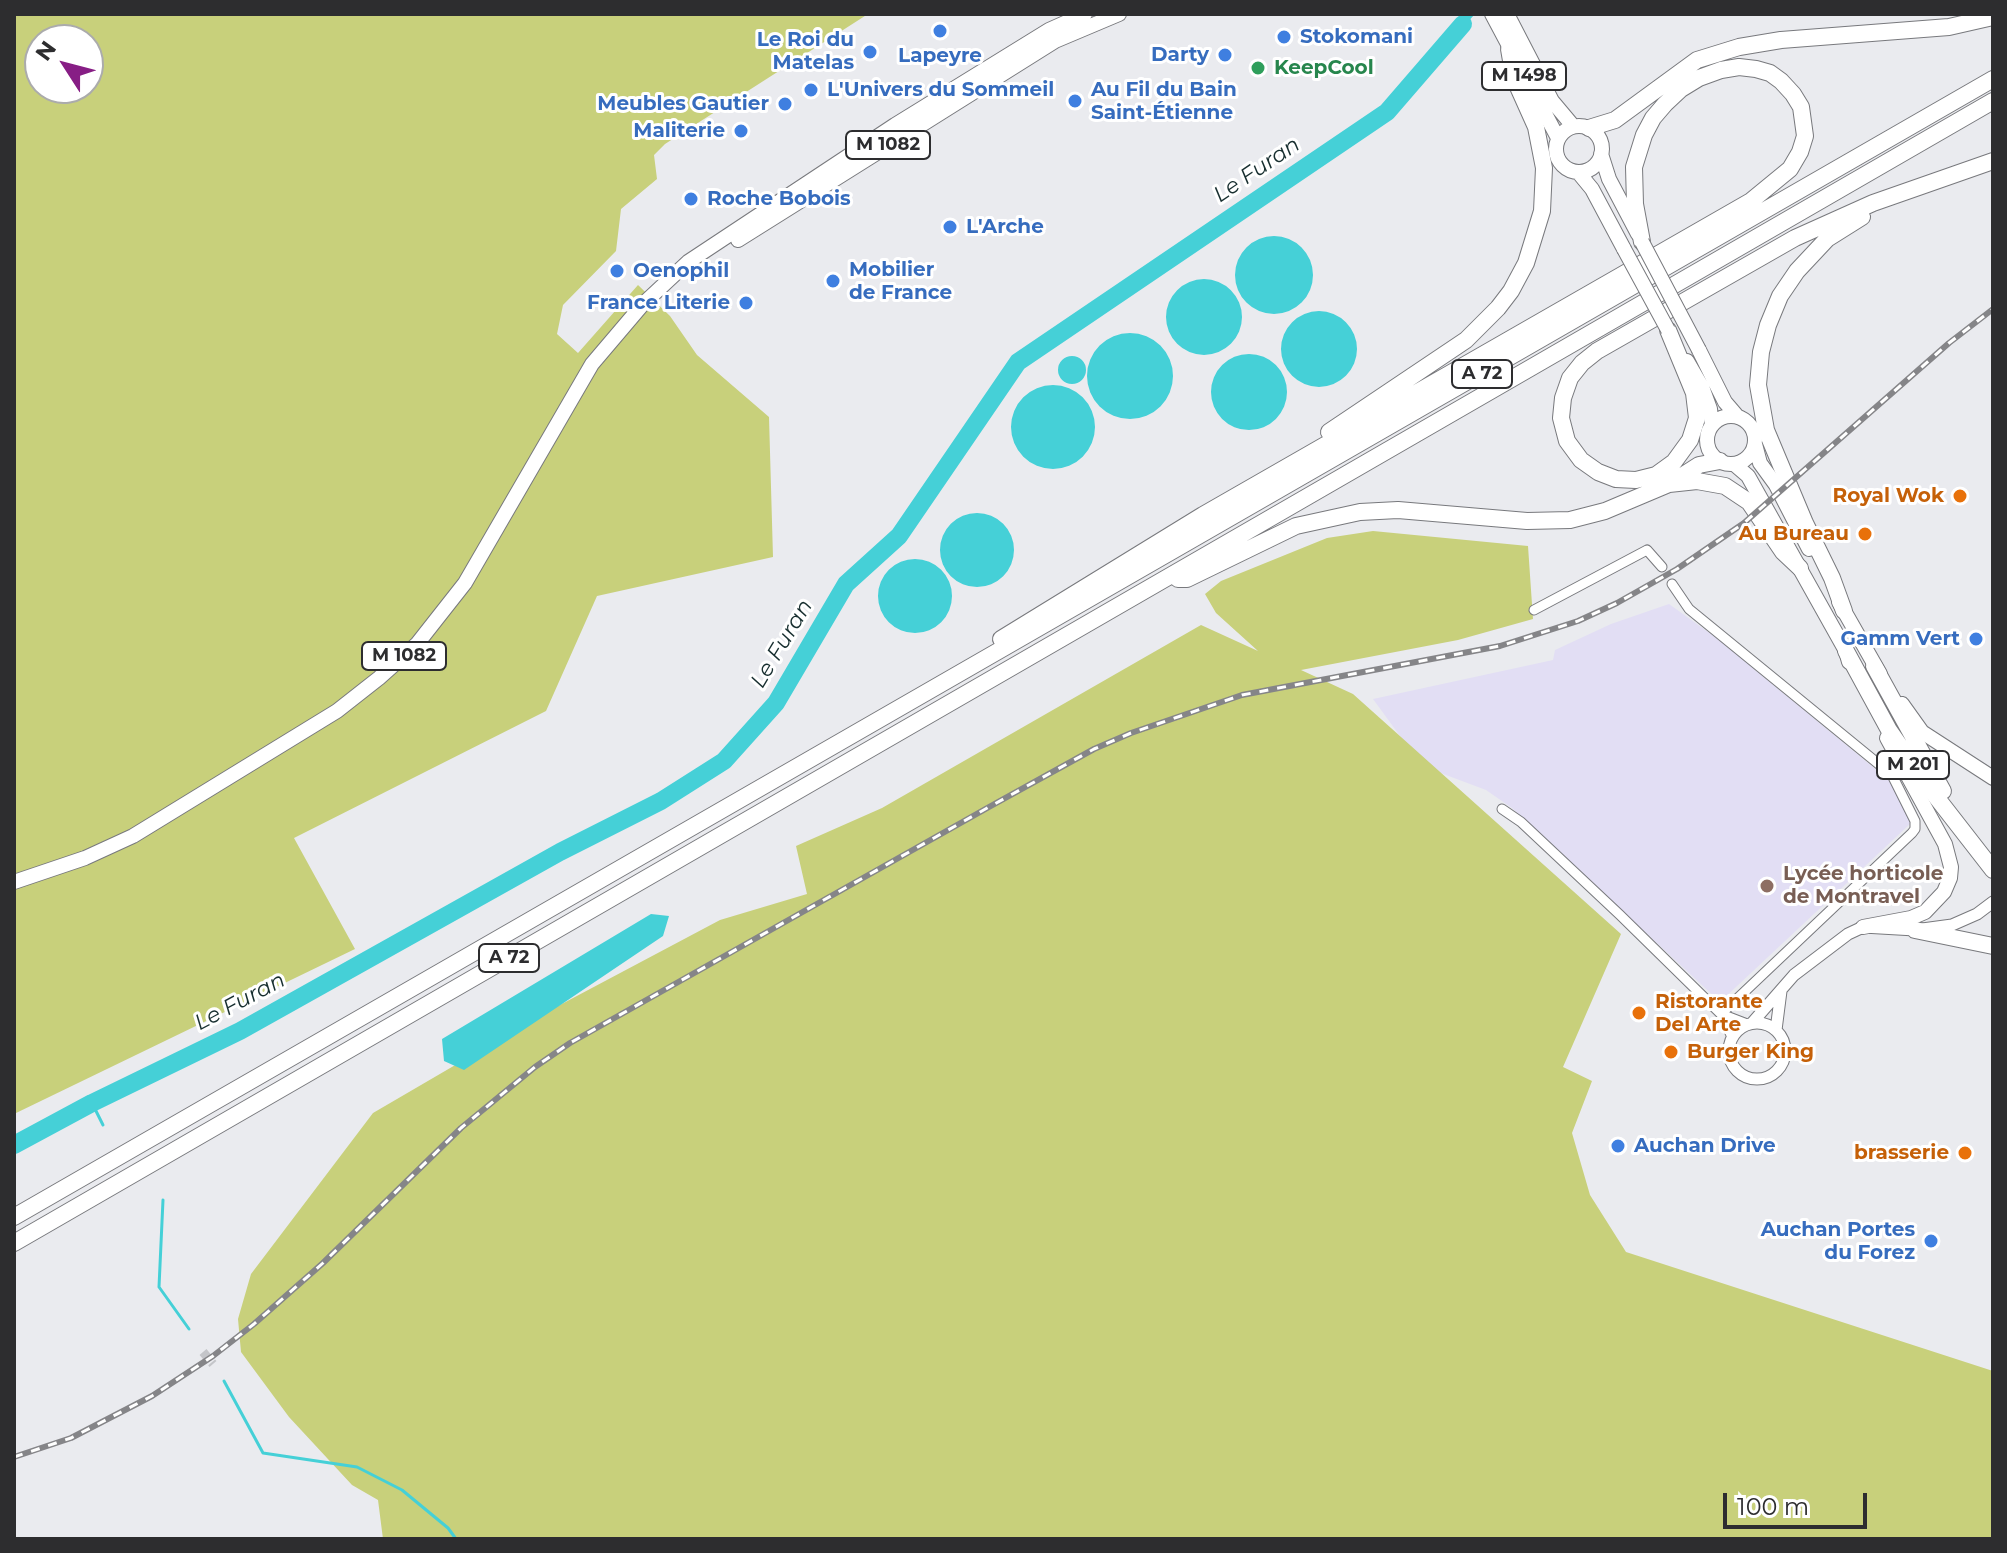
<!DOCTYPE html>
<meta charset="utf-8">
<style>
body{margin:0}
#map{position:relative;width:2007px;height:1553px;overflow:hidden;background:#eaebef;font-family:Montserrat,sans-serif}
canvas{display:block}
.frame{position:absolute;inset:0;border:16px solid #2d2d2f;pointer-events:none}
.north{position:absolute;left:24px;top:24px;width:80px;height:80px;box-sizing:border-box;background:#fff;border:2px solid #ababac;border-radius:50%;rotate:306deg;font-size:22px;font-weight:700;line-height:32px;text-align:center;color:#2d2d2f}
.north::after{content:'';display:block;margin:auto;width:28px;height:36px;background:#871e85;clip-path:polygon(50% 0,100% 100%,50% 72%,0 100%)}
.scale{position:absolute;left:1723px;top:1493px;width:144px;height:36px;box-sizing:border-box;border:4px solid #2d2d2f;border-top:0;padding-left:10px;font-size:24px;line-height:28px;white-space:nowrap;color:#2d2d2f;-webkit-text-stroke:6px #fff;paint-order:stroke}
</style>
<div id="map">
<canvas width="2007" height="1553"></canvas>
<div class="frame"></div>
<div class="north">N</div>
<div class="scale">100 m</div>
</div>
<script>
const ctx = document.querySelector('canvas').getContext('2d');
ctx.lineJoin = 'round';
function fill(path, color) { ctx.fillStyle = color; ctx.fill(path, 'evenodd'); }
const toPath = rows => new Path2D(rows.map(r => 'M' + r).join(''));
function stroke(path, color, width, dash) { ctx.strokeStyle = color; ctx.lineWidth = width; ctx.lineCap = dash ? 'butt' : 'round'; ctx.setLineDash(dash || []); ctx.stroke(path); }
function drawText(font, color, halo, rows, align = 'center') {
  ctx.font = font + ' Montserrat,sans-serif'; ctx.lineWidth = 6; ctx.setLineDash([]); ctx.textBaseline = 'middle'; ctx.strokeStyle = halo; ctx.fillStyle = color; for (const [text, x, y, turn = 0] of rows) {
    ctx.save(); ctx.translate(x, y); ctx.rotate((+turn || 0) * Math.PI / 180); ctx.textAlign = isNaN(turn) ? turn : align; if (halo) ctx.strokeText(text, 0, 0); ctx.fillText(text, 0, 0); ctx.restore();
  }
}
fill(toPath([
 [1669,604,1715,637,1896,786,1911,823,1720,1002,1512,808,1486,790,1422,766,1373,699,1553,660,1555,650,1611,624]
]), '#e2def4');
fill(toPath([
 [14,14,868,14,665,144,654,155,657,179,621,209,616,251,563,305,557,334,578,353,638,285,670,316,697,355,769,417,773,557,597,596,546,711,294,838,355,949,14,1114],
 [40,40,88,40,88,88,40,88],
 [1373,531,1528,546,1533,619,1458,640,1301,670,1353,694,1621,934,1563,1067,1592,1081,1572,1133,1590,1195,1626,1252,1993,1371,1993,1539,383,1539,378,1500,352,1485,289,1417,241,1352,238,1319,251,1274,373,1113,541,1015,720,920,807,894,796,846,882,808,1201,625,1258,651,1216,613,1205,594,1221,581,1327,538]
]), '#c8d07b');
fill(toPath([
 [1466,14,1475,14,1449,42,1441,40],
 '1235 275a39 39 0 1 1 78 0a39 39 0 1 1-78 0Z',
 '1166 317a38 38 0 1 1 76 0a38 38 0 1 1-76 0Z',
 '1281 349a38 38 0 1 1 76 0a38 38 0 1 1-76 0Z',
 '1087 376a43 43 0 1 1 86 0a43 43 0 1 1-86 0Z',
 '1211 392a38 38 0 1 1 76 0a38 38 0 1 1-76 0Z',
 '1058 370a14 14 0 1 1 28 0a14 14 0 1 1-28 0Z',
 '1011 427a42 42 0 1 1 84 0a42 42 0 1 1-84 0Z',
 '940 550a37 37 0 1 1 74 0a37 37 0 1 1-74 0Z',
 '878 596a37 37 0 1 1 74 0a37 37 0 1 1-74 0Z',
 [651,914,669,916,663,936,464,1070,444,1061,442,1039]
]), '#45d0d7');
stroke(toPath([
 [92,1103,103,1125],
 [163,1200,159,1287,189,1329],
 [224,1381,263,1453,357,1467,402,1490,448,1528,456,1539]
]), '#45d0d7', 3);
stroke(toPath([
 [14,1145,92,1103,240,1031,560,852,661,801,724,761,776,703,846,584,899,536,1018,362,1387,112,1463,24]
]), '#45d0d7', 18);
stroke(toPath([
 [203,1352,213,1364]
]), '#c4c5c9', 9, [9, 4.5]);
const minor = toPath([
 [1672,584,1689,609,1892,775,1915,821,1915,829,1912,833,1721,1014],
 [1534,610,1647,550,1662,567],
 [1502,809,1521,822,1620,915,1721,1014,1747,1024],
 [1721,1014,1732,1037]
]);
const tertiary = toPath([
 '1729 1051a28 28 0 1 1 56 0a28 28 0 1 1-56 0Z',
 [1752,1023,1794,975,1848,934,1863,927,1915,930,1952,925,1977,914,1993,902],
 [1776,1030,1781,991]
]);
const primary = toPath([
 [1492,14,1558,138],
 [1507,14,1552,101,1573,126],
 '1556 149a23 23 0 1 1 46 0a23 23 0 1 1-46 0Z',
 [1601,154,1609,179,1638,234],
 [1578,172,1592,189,1624,249],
 [738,240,1055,41,1119,14],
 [1699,350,1725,402,1737,416],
 [1687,361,1702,387,1710,409,1712,425],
 '1707 440a24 24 0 1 1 48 0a24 24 0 1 1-48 0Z',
 [1755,444,1760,463,1776,485,1809,549],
 [1734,464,1748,476,1846,651,1849,662],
 [1839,602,1880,674],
 [1902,704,1922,732,1993,778],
 [14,882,85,858,133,836,337,711,379,678,417,644,465,583,592,364,643,304,688,262,895,125,1049,30,1085,14],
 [1863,927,1911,918,1925,912,1944,892,1950,878,1951,867,1945,844,1887,738]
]);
const trunk = toPath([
 [1846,651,1889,730,1930,789,1993,870],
 [1874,666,1943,791],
 [1915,930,1993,946]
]);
const motorway = toPath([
 [1589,128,1615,120,1697,60,1739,47,1781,40,1949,27,1993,17],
 [1668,330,1694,393,1697,418,1690,440,1674,462,1656,475,1636,480,1616,479,1598,472,1581,460,1567,441,1561,418,1563,398,1570,378,1582,363,1597,351,1795,238,1873,203,1993,161],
 [1329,432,1466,340,1498,308,1511,291,1526,263,1542,211,1544,168,1536,127,1514,78,1509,49],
 [1674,481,1699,465,1720,461],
 [1178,579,1187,579,1296,526,1360,512,1398,510,1527,521,1570,520,1605,511,1669,484,1697,481,1725,486,1749,502,1783,552,1800,568],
 [1844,611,1832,578,1805,523,1766,430,1758,385,1761,352,1768,325,1780,296,1797,271,1827,239,1862,217],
 [1001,639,1203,515,1751,201,1790,169,1800,152,1805,136,1801,107,1793,94,1781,81,1770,73,1756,69,1739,67,1721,70,1699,78,1681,89,1665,104,1653,118,1644,135,1634,167,1635,204,1642,242],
 [14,1217,1993,79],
 [14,1243,1993,101]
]);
stroke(minor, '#78797d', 11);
stroke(tertiary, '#78797d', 13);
stroke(primary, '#78797d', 16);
stroke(trunk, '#78797d', 18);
stroke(motorway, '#78797d', 18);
stroke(minor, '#fff', 9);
stroke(tertiary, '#fff', 11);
stroke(primary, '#fff', 14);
stroke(trunk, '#fff', 16);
stroke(motorway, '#fff', 16);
const rail = toPath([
 [14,1457,71,1438,152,1396,213,1356,254,1324,323,1263,461,1128,535,1067,570,1043,989,807,1094,749,1131,733,1242,695,1500,646,1578,621,1617,603,1677,569,1744,523,1949,343,1993,309]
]);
stroke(rail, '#858588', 6);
stroke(rail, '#fff', 3, [9]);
const primaryBridge = toPath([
 [1642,242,1699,350],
 [1624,249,1668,330]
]);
stroke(primaryBridge, '#78797d', 16, []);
stroke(primaryBridge, '#fff', 14);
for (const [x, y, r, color] of [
 [940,31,8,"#3f7fe0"],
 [1284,37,8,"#3f7fe0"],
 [870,52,8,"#3f7fe0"],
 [1225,55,8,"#3f7fe0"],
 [1258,68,8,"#2e9e5b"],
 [811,90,8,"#3f7fe0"],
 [1075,101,8,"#3f7fe0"],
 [785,104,8,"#3f7fe0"],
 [741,131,8,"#3f7fe0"],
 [691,199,8,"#3f7fe0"],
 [950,227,8,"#3f7fe0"],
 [617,271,8,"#3f7fe0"],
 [833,281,8,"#3f7fe0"],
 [746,303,8,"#3f7fe0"],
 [1960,496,8,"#e8710a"],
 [1865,534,8,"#e8710a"],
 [1976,639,8,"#3f7fe0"],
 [1767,886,8,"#8d6e63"],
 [1639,1013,8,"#e8710a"],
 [1671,1052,8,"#e8710a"],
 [1618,1146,8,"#3f7fe0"],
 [1965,1153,8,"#e8710a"],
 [1931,1241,8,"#3f7fe0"]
]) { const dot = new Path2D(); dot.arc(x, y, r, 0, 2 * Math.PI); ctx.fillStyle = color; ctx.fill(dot); stroke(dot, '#fff', 3); }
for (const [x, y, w] of [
 [1524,76,84],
 [888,145,84],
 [1482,374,60],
 [404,656,84],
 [1913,765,72],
 [509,958,60]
]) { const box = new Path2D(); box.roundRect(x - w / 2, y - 14, w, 28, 6); ctx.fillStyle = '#fff'; ctx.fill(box); stroke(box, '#2d2d2f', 2); }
drawText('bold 18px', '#2d2d2f', null, [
 ["M 1498",1524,76],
 ["M 1082",888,145],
 ["A 72",1482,374],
 ["M 1082",404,656],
 ["M 201",1913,765],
 ["A 72",509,958]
]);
drawText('bold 20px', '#366cbe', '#fff', [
 ["Stokomani",1300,37],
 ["Le Roi du",854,40,"right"],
 ["Matelas",854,63,"right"],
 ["Darty",1209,55,"right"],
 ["Lapeyre",940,56,"center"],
 ["L'Univers du Sommeil",827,90],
 ["Au Fil du Bain",1091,90],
 ["Saint-Étienne",1091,113],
 ["Meubles Gautier",769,104,"right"],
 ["Maliterie",725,131,"right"],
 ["Roche Bobois",707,199],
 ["L'Arche",966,227],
 ["Mobilier",849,270],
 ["de France",849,293],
 ["Oenophil",633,271],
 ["France Literie",730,303,"right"],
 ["Gamm Vert",1960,639,"right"],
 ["Auchan Drive",1634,1146],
 ["Auchan Portes",1915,1230,"right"],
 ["du Forez",1915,1253,"right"]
], 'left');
drawText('bold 20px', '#27864d', '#fff', [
 ["KeepCool",1274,68]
], 'left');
drawText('bold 20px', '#c56008', '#fff', [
 ["Royal Wok",1944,496],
 ["Au Bureau",1849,534],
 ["Ristorante",1655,1002,"left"],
 ["Del Arte",1655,1025,"left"],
 ["Burger King",1687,1052,"left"],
 ["brasserie",1949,1153]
], 'right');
drawText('bold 20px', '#785e54', '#fff', [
 ["Lycée horticole",1783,874],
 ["de Montravel",1783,897]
], 'left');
drawText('italic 22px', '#172e2f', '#fff', [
 ["Le Furan",1257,170,-34],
 ["Le Furan",782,644,-59],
 ["Le Furan",240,1002,-28]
]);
</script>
